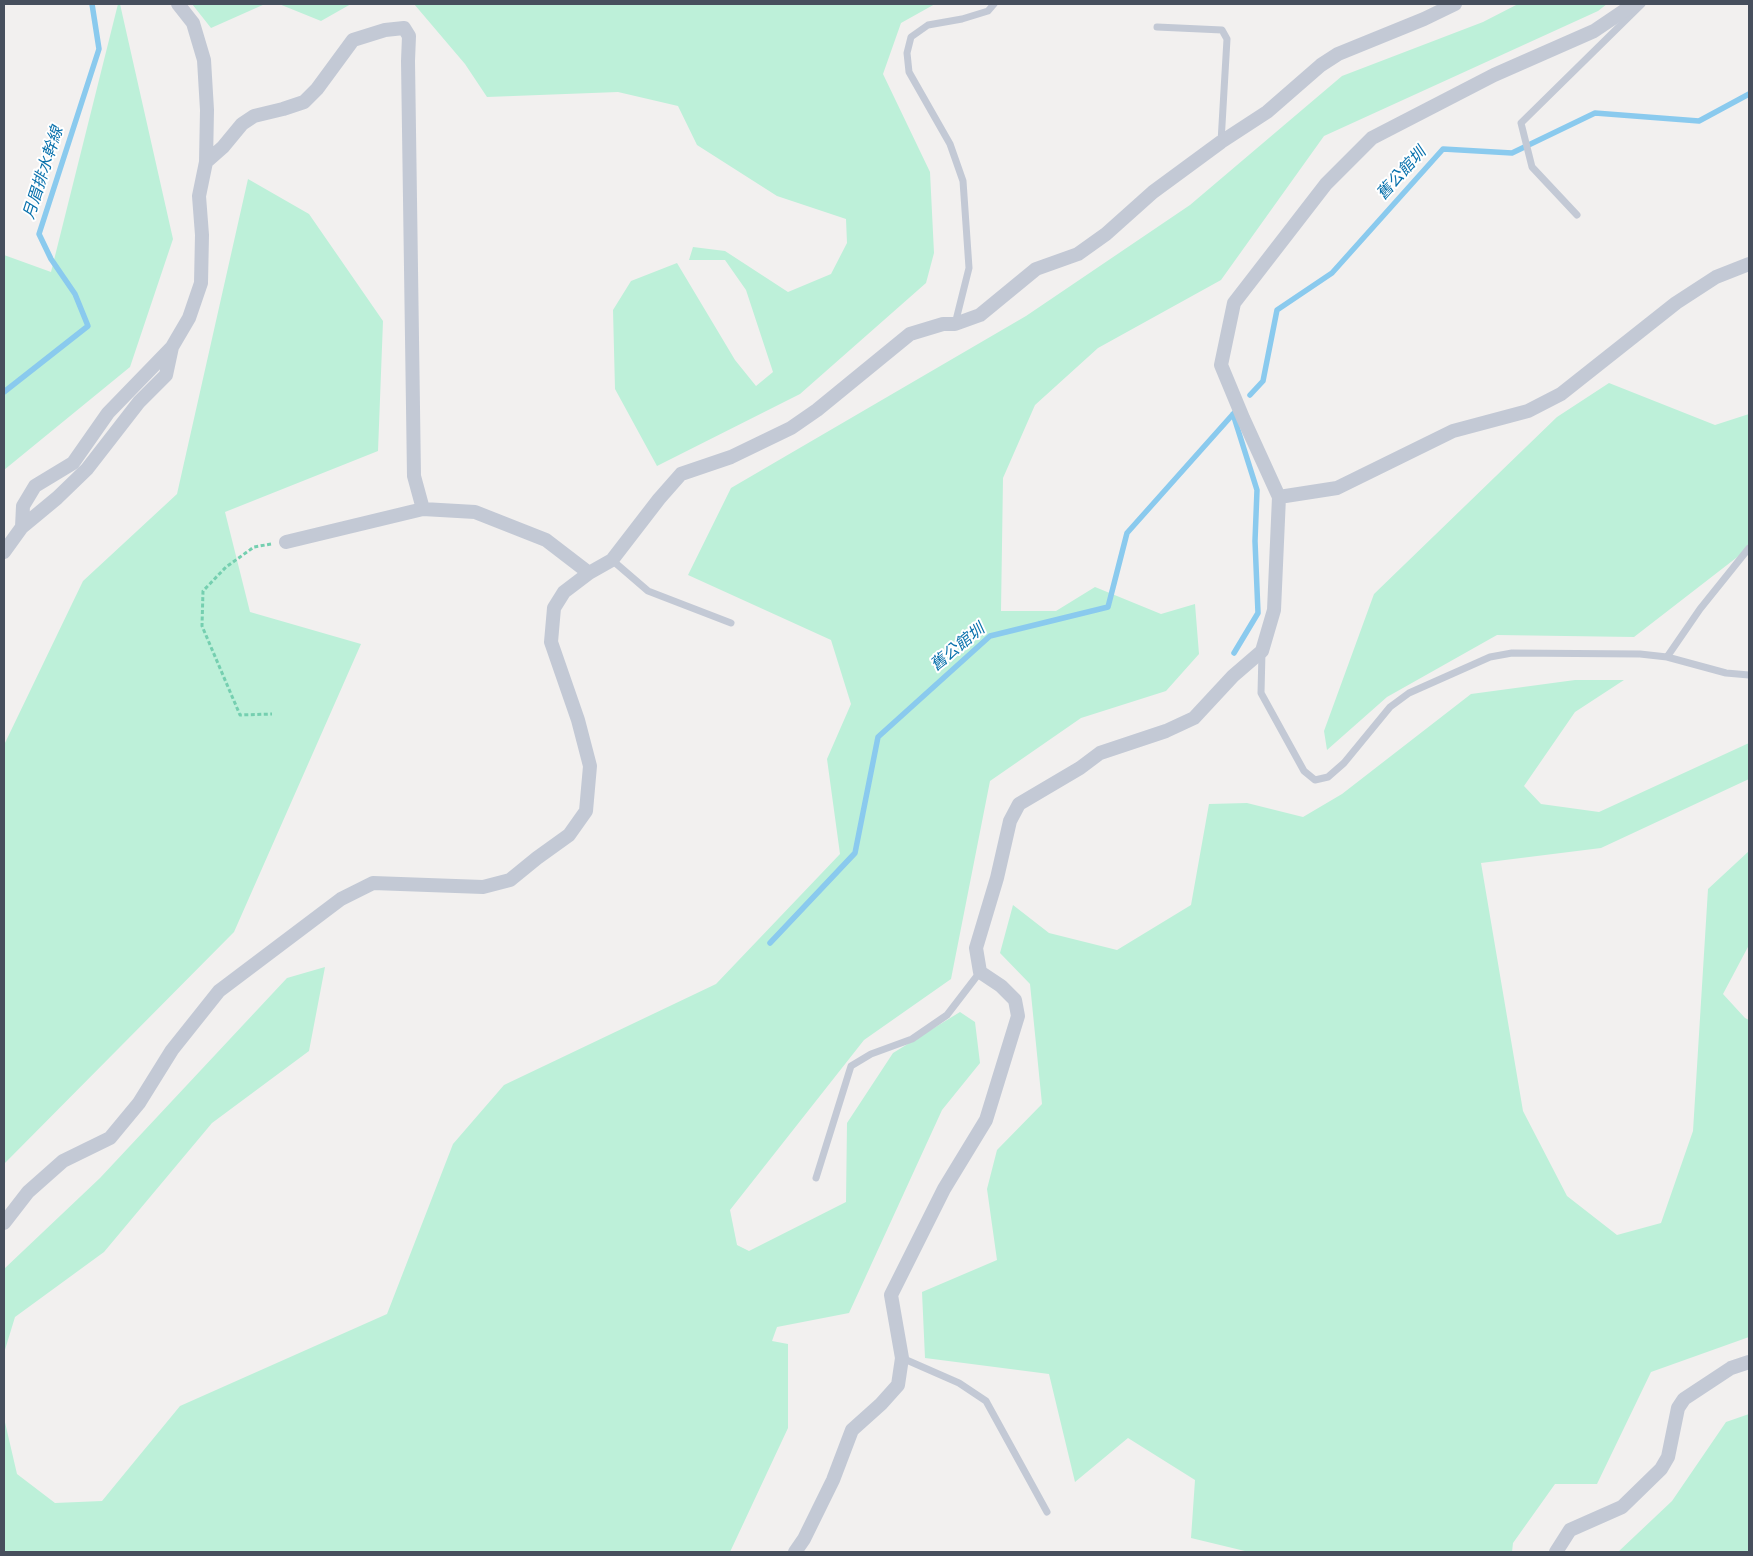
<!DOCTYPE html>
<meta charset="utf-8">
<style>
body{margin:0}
#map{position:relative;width:1753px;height:1556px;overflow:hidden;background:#f2f0ef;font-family:"Roboto Condensed",sans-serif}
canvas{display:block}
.frame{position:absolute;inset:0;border:5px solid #474f5d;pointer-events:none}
</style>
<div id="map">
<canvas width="1753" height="1556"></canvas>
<div class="frame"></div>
</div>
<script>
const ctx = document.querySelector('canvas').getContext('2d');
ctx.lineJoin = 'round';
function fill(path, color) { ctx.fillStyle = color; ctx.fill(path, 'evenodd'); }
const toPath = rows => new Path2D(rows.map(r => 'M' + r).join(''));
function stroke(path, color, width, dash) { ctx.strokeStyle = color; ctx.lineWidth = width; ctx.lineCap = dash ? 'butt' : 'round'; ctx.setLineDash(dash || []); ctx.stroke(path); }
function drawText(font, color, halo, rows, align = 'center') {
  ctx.font = font + ' "Roboto Condensed","Noto Sans TC",sans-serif'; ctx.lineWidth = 4; ctx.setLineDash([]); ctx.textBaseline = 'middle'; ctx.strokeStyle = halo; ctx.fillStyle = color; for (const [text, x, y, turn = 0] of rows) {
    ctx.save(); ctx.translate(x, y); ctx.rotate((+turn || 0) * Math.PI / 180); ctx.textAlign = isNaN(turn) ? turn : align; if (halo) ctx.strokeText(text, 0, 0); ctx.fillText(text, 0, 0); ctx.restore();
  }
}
fill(toPath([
 [118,4,120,4,173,239,130,367,4,470,4,255,51,272],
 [192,4,265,4,211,28],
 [279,4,351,4,321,21],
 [414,4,935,4,901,23,883,74,930,172,934,253,926,283,800,394,657,466,615,389,613,310,631,281,677,263,735,360,756,386,773,372,746,290,725,260,689,260,693,247,725,251,788,292,831,274,847,243,846,219,777,196,697,145,678,106,618,92,487,97,465,64],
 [1518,4,1607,4,1598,11,1324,136,1221,280,1098,348,1035,405,1003,478,1001,611,1056,611,1095,587,1161,614,1195,604,1199,654,1166,691,1081,718,990,781,951,979,864,1040,730,1210,737,1245,749,1251,846,1202,847,1123,893,1053,960,1012,975,1022,980,1063,942,1110,849,1313,777,1327,772,1341,788,1344,788,1428,730,1552,4,1552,4,1418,17,1474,55,1503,102,1501,180,1406,387,1314,453,1144,504,1085,716,984,840,854,827,759,851,704,831,640,688,575,731,488,1026,316,1190,205,1342,76,1483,22],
 [248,179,309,214,383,321,378,451,225,512,250,612,361,644,234,932,4,1164,4,745,83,581,177,494],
 [1609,383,1715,425,1749,414,1749,548,1634,637,1497,635,1387,697,1327,750,1324,731,1374,594,1557,417],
 [1575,680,1624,680,1575,712,1524,786,1541,804,1599,812,1749,743,1749,779,1601,848,1481,863,1523,1111,1567,1196,1617,1235,1661,1223,1693,1131,1708,889,1749,851,1749,945,1723,994,1745,1018,1749,1020,1749,1337,1651,1372,1597,1484,1555,1484,1513,1543,1512,1552,1249,1552,1191,1538,1195,1480,1128,1438,1075,1482,1049,1374,925,1358,922,1292,997,1260,987,1189,997,1150,1042,1104,1030,984,1000,953,1013,905,1049,933,1117,950,1191,905,1209,804,1247,803,1303,817,1342,794,1471,694],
 [325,967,309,1051,212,1123,104,1252,15,1317,4,1353,4,1269,100,1178,287,978],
 [1749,1414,1749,1552,1618,1552,1672,1501,1726,1422]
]), '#bdf0d9');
stroke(toPath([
 [4,392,88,326,75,294,51,259,39,234,99,49,92,4],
 [1250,395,1263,381,1277,310,1332,273,1443,149,1512,153,1595,113,1699,121,1749,94],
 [1233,414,1257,490,1255,541,1258,613,1234,653],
 [770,943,855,853,878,737,990,636,1108,607,1127,533,1234,413]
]), '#8acaee', 5.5);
stroke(toPath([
 [271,544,254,547,226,567,203,591,202,626,240,715,272,714]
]), '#75cfb0', 3, [4, 2.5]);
stroke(toPath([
 [1157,27,1222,30,1227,39,1221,142],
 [1577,215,1532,167,1521,123,1642,4],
 [955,324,969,268,963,181,950,144,909,72,907,53,911,37,928,25,962,19,988,11,994,4],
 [612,560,648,591,731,623],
 [1262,652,1261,693,1304,771,1315,780,1328,777,1344,763,1390,707,1409,693,1490,657,1512,653,1640,654,1667,657,1726,673,1749,675],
 [1667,657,1700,609,1749,548],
 [816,1178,851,1066,871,1054,912,1039,947,1015,980,972],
 [902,1358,959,1383,986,1401,1047,1512]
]), '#c3c9d5', 7);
stroke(toPath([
 [178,4,193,23,204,60,207,110,206,162,223,147,242,124,254,116,283,109,304,102,317,89,353,40,385,30,404,28,409,36,408,61,414,476,423,509,475,512,546,540,589,573],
 [1279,497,1337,488,1453,431,1528,411,1561,394,1676,303,1716,277,1749,264],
 [22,527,57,498,87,469,139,402,166,375,172,347],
 [286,542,423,509],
 [4,552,22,527,23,506,35,486,73,463,108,413,172,347,189,318,201,283,202,235,199,196,206,162],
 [4,1223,28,1192,63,1161,110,1138,139,1103,172,1050,219,991,341,899,373,883,483,887,510,880,537,858,569,835,586,811,590,766,578,720,551,642,554,608,564,592,589,573,612,560,659,499,681,474,731,457,791,428,817,410,910,334,943,324,955,324,980,315,1036,269,1078,254,1106,234,1153,192,1221,142,1267,112,1321,65,1338,54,1424,19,1455,4],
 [795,1552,804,1539,833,1480,852,1430,881,1404,898,1385,902,1358,891,1295,944,1189,986,1120,1018,1016,1015,1000,1001,986,980,972,976,948,997,878,1010,821,1019,804,1080,768,1100,753,1166,731,1194,718,1233,676,1262,651,1274,610,1279,497,1243,418,1221,365,1234,303,1326,184,1372,138,1494,75,1594,31,1634,4],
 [1556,1552,1570,1530,1622,1507,1661,1469,1668,1457,1678,1408,1684,1399,1731,1368,1749,1362]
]), '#c3c9d5', 14);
drawText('italic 16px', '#0a72ad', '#fff', [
 ["月眉排水幹線",44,173,-72],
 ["舊公館圳",1402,174,-48],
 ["舊公館圳",958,648,-39]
]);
</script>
